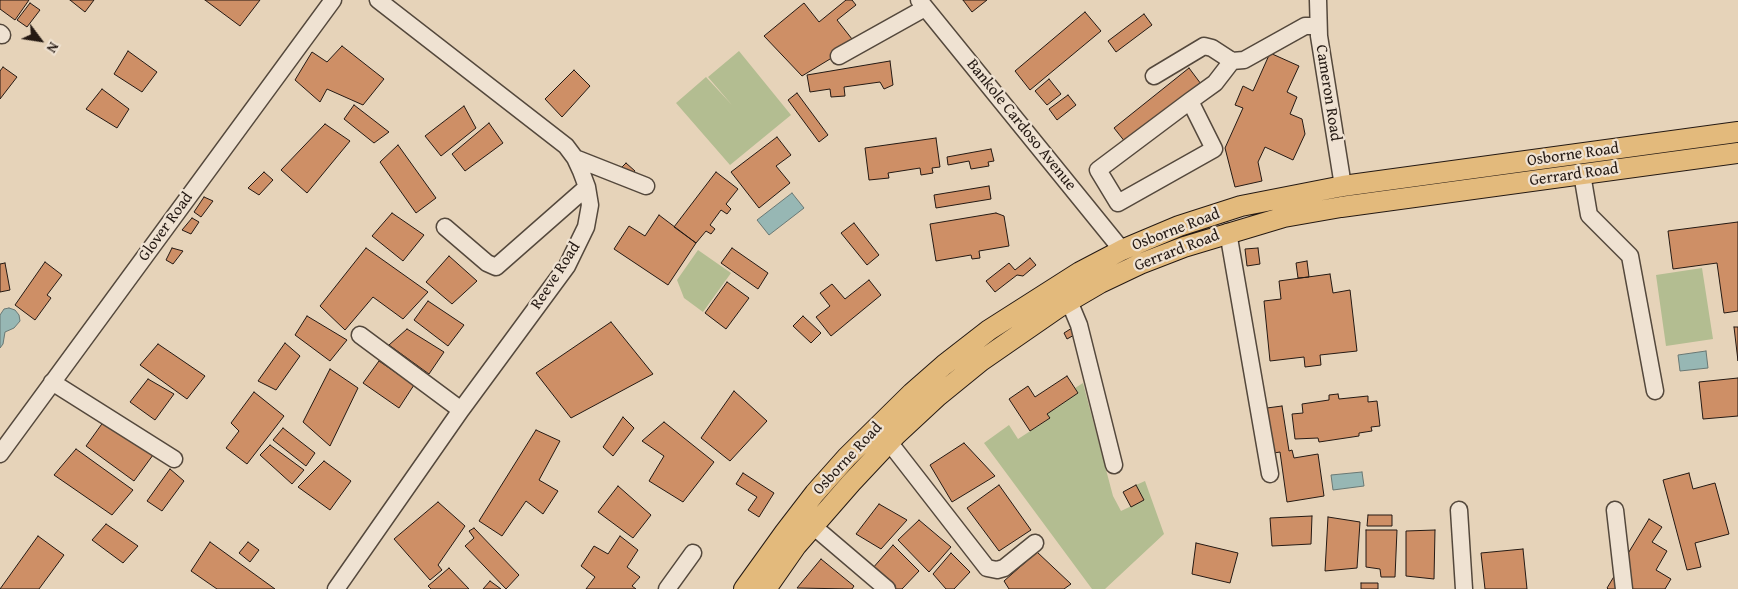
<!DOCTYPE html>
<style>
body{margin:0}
#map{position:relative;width:1738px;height:589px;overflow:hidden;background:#e6d3b9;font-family:"Gentium Book Plus",serif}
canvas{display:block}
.north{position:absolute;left:15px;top:15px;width:50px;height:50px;-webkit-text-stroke:4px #efe2d2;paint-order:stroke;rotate:121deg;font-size:14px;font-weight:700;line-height:20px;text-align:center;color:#241913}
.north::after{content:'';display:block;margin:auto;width:18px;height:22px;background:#241913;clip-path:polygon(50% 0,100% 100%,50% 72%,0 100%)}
</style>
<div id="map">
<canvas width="1738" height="589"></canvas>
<div class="north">N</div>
</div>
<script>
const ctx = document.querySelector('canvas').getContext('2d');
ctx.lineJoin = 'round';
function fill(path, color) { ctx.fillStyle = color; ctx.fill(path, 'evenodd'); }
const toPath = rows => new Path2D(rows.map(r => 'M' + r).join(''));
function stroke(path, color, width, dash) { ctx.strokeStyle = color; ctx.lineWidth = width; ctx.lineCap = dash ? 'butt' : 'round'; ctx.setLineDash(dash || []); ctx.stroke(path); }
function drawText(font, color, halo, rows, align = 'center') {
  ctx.font = font + ' "Gentium Book Plus",serif'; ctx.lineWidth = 4.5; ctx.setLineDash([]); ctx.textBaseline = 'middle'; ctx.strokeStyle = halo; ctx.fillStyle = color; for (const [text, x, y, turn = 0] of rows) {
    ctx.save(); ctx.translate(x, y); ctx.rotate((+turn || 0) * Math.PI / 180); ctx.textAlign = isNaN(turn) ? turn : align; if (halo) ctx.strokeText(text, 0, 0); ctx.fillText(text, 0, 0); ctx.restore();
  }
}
fill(toPath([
 [739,51,791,115,730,165,676,103,706,77,732,105,708,77],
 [698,250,731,273,703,312,684,298,677,280],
 [1702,268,1713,339,1666,346,1656,275],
 [1083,383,1113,496,1121,511,1144,500,1136,485,1145,481,1164,534,1105,589,1092,589,984,443,1009,425,1018,439,1049,419,1047,414,1078,393,1075,388]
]), '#b3bd91');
const water = toPath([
 [792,193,804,208,769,235,757,220,792,193],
 [9,308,15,310,19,315,20,321,14,328,5,332,3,344,0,348,0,315,4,309,9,308],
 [1706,351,1708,368,1680,371,1678,355,1706,351],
 [1362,472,1364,486,1333,490,1331,475,1362,472]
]);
fill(water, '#97b7b4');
stroke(water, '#697874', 1);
const building = toPath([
 [0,0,29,0,15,20,0,9,0,0],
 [70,0,94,0,85,12,70,0],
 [205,0,260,0,240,26,205,0],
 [846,0,852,0,856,5,837,20,852,39,831,55,835,56,802,76,764,36,804,3,819,22,846,0],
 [963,0,987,0,972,12,963,0],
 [30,3,40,10,27,27,17,20,30,3],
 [1085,12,1101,31,1030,90,1015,71,1085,12],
 [1144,14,1152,25,1116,52,1108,41,1144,14],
 [342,46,384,79,363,105,327,89,320,102,295,80,312,52,327,62,342,46],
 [128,51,157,72,142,92,114,74,128,51],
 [1270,53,1299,66,1287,92,1297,97,1290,114,1302,119,1305,134,1293,160,1265,147,1258,162,1262,181,1235,187,1225,148,1243,108,1235,105,1243,86,1253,91,1270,53],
 [890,61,893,85,884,89,880,82,844,87,845,96,831,97,830,89,810,92,807,75,890,61],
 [3,67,17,77,0,99,0,71,3,67],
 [1189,68,1201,84,1126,143,1114,128,1189,68],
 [574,70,590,86,562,117,545,99,574,70],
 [1049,79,1061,94,1047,105,1035,91,1049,79],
 [102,89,129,109,117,128,86,109,102,89],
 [797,93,828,135,819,142,788,100,797,93],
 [1068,95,1076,105,1057,120,1049,109,1068,95],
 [354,105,389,132,374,143,344,119,354,105],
 [464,106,476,128,441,156,425,136,464,106],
 [489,123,503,143,465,171,452,154,489,123],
 [325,124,350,141,307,193,281,170,325,124],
 [777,137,791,155,776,166,790,183,759,208,731,172,777,137],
 [936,138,940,167,932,168,933,173,921,175,920,168,888,173,889,178,869,180,865,148,936,138],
 [398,145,436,198,416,213,380,162,398,145],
 [991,149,994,161,988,162,989,166,971,169,969,161,948,165,947,157,991,149],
 [626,163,635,171,630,177,621,168,626,163],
 [264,172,273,180,259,195,248,188,264,172],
 [716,172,738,189,726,204,731,209,727,214,721,210,710,225,715,229,711,234,706,231,696,243,674,227,716,172],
 [989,186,991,199,936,208,934,195,989,186],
 [204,197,213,201,201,217,194,212,204,197],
 [392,213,424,235,403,261,372,236,392,213],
 [996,213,1004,216,1009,246,979,251,980,258,972,259,971,255,936,261,930,224,996,213],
 [659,215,696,243,668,285,614,249,629,226,645,236,659,215],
 [192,218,199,222,191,234,182,230,192,218],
 [1738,222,1738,311,1724,313,1717,263,1673,269,1668,231,1738,222],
 [854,223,879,255,867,265,841,233,854,223],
 [172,248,183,251,173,264,166,260,172,248],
 [366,248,428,292,403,319,373,297,345,330,320,306,366,248],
 [732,248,768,273,758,289,721,263,732,248],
 [1258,248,1260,264,1247,266,1245,249,1258,248],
 [449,256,477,281,452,304,426,282,449,256],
 [1030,258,1036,265,1023,276,1017,275,995,292,986,281,1009,263,1015,270,1030,258],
 [1307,261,1309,277,1298,278,1296,263,1307,261],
 [45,262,62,275,47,295,51,298,35,320,15,305,45,262],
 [5,263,10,290,0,292,0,264,5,263],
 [1330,274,1333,293,1350,290,1357,351,1320,355,1321,365,1305,367,1304,357,1270,361,1264,301,1281,299,1279,281,1330,274],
 [869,280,881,295,831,336,816,317,830,306,820,293,832,284,845,299,869,280],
 [727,282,749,298,726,329,705,313,727,282],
 [428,301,464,325,448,346,414,320,428,301],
 [307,316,347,340,330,361,295,335,307,316],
 [803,316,821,333,811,343,793,326,803,316],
 [611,322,653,374,571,418,536,373,611,322],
 [1734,327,1738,327,1738,361,1734,327],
 [1072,328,1076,334,1067,339,1064,333,1072,328],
 [407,329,444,352,429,374,389,345,407,329],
 [285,343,300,356,276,390,258,381,285,343],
 [158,344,205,376,187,399,140,365,158,344],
 [379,361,414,385,399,408,363,383,379,361],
 [330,369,358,388,330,446,303,422,330,369],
 [1067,376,1078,393,1047,414,1050,418,1030,431,1009,399,1028,386,1035,397,1067,376],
 [1738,378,1738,416,1703,419,1699,382,1738,378],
 [148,379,174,394,155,420,130,402,148,379],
 [734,391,767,421,730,461,701,438,734,391],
 [254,392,284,416,247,464,226,448,239,431,231,423,254,392],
 [1338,394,1339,399,1368,396,1368,402,1377,401,1380,426,1371,427,1372,431,1359,433,1359,436,1319,442,1318,438,1295,439,1292,414,1303,413,1302,404,1329,400,1329,395,1338,394],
 [1282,406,1289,451,1292,450,1294,458,1318,454,1324,496,1287,502,1280,452,1274,453,1267,408,1282,406],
 [623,417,634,428,613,456,603,447,623,417],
 [104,421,153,455,134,481,86,446,104,421],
 [664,422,714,462,683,502,649,481,664,456,642,441,664,422],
 [283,428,315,453,306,466,273,440,283,428],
 [536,430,560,441,539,480,558,491,543,514,526,501,502,536,479,521,536,430],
 [964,443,995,476,952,502,930,465,964,443],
 [270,445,304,470,292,484,260,455,270,445],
 [76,449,133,490,112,515,54,475,76,449],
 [324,461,351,481,330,510,298,487,324,461],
 [170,469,184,481,162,511,147,501,170,469],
 [743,473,774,493,759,517,748,510,757,497,736,484,743,473],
 [1689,473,1693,489,1715,483,1729,534,1695,543,1701,567,1687,570,1663,480,1689,473],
 [999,485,1031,530,999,551,967,508,999,485],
 [1136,485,1144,500,1131,507,1123,492,1136,485],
 [618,486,651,515,633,538,598,512,618,486],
 [438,502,465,526,438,565,442,570,430,580,394,539,438,502],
 [879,504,907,520,881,549,856,534,879,504],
 [1368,515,1392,515,1392,526,1367,526,1368,515],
 [1312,516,1311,544,1272,546,1270,518,1312,516],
 [1328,517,1360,522,1357,568,1325,571,1328,517],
 [1649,519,1662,527,1652,542,1667,551,1656,570,1671,579,1665,589,1608,589,1607,588,1649,519],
 [919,520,951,547,929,572,898,540,919,520],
 [106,524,138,546,123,563,92,540,106,524],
 [474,528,519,575,506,589,465,546,474,538,469,531,474,528],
 [1366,530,1397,530,1395,577,1381,577,1380,569,1366,567,1366,530],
 [1435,530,1434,579,1406,576,1406,531,1435,530],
 [38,536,64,555,39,589,0,589,38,536],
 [620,536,638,550,627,567,640,577,632,586,636,589,586,589,595,577,581,566,594,546,608,554,620,536],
 [210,542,275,589,217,589,191,571,210,542],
 [248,542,259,550,250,562,239,553,248,542],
 [1196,543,1238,553,1230,583,1192,574,1196,543],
 [893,545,919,571,902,589,893,589,872,569,893,545],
 [1523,549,1527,589,1485,589,1481,553,1523,549],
 [1037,552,1071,584,1064,589,1009,589,1004,581,1037,552],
 [951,553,970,572,954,589,946,589,933,574,951,553],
 [821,559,854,586,852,589,797,588,821,559],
 [449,568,469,589,431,589,428,586,449,568],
 [490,581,501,589,483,589,490,581],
 [1361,583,1378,583,1378,589,1361,589,1361,583]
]);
fill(building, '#ce8f66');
stroke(building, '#241913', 1);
const minor = toPath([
 [919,0,1122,250],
 [1318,0,1319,36,1343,186],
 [0,33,2,35],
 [839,56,925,8],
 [1154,76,1204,46,1212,48,1232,61,1244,60,1305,26,1318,26],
 [1190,101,1214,149,1118,203,1098,170,1190,101,1215,83,1232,61],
 [575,158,646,186],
 [1582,174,1589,215,1630,256,1655,391],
 [445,227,487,263,496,267,587,187],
 [1228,232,1270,474],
 [1069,301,1079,325,1114,465],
 [360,335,461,410],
 [52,382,174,459],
 [889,442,987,568,997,570,1004,568,1035,543],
 [0,454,333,0],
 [1459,510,1464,589],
 [1615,510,1624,589],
 [813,526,887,589],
 [336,589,461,410,567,266,586,227,590,205,587,187,581,171,575,158,566,146,378,0],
 [667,589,693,553]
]);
const major = toPath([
 [744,589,785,532,815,493,847,457,912,393,944,365,989,330,1080,272,1122,250,1179,226,1241,206,1343,186,1738,132],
 [766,589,796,546,851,483,896,435,938,396,981,361,1059,307,1100,283,1140,264,1184,247,1284,217,1341,207,1738,153]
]);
stroke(minor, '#54483c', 19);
stroke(major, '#241913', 22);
stroke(minor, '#efe2d2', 16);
stroke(major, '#e3ba7c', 20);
drawText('16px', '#241913', '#efe2d2', [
 ["Cameron Road",1328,93,81],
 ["Bankole Cardoso Avenue",1021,125,51],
 ["Osborne Road",1573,155,-8],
 ["Gerrard Road",1574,175,-8],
 ["Glover Road",166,227,-54],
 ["Osborne Road",1176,230,-21],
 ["Gerrard Road",1177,251,-21],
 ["Reeve Road",556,276,-57],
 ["Osborne Road",848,459,-47]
]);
</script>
